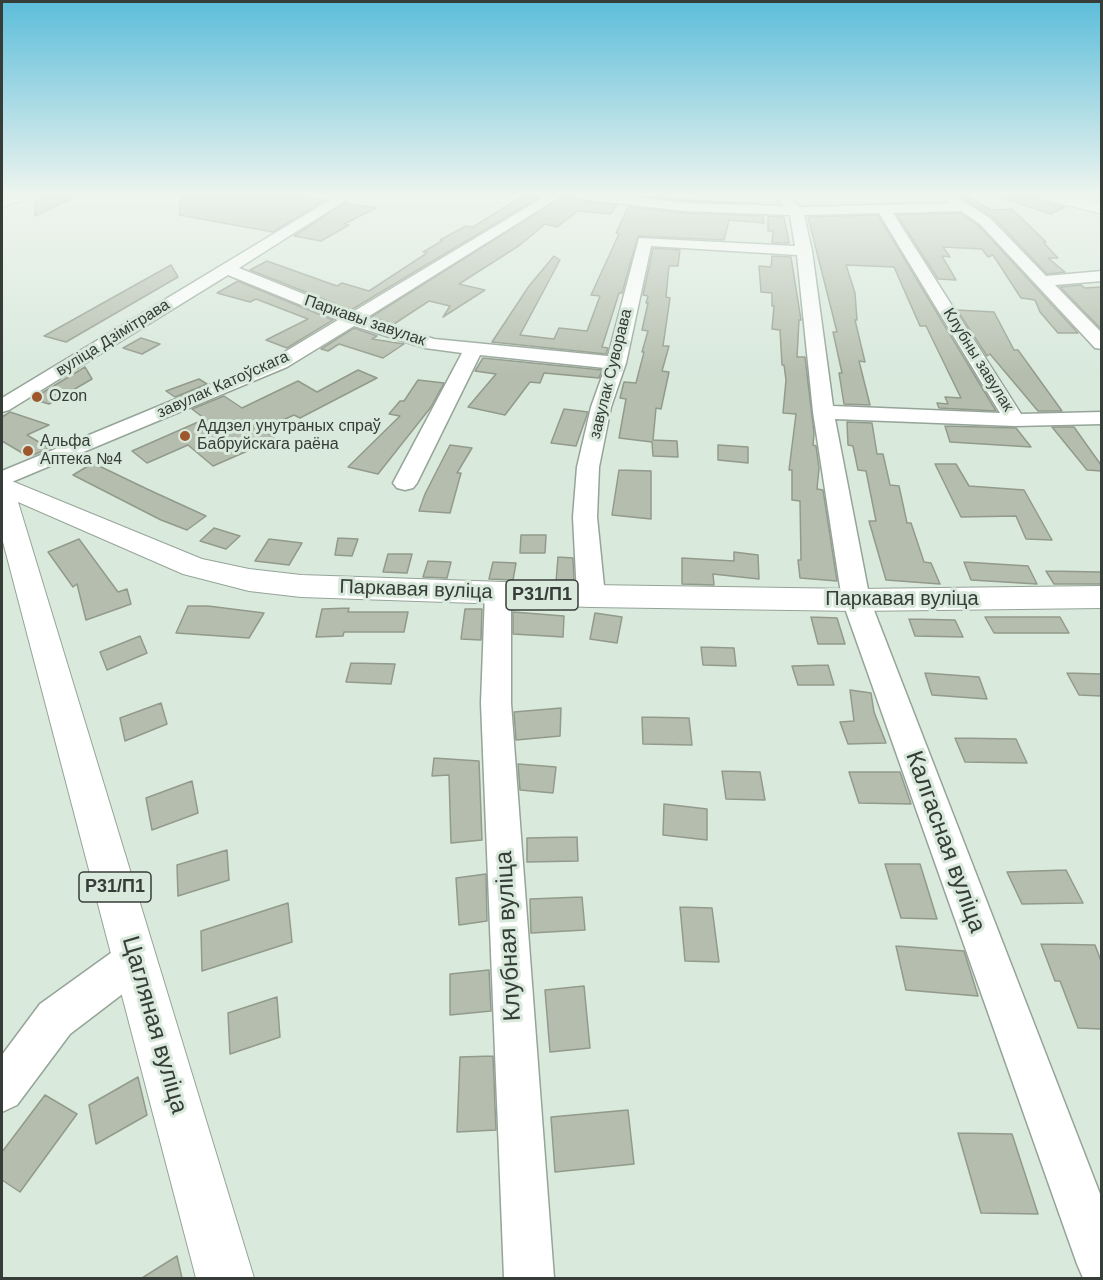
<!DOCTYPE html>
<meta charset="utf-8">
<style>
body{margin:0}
#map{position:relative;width:1103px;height:1280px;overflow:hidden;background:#d9e9dc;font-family:Helvetica,sans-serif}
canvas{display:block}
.frame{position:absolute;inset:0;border:3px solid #363c37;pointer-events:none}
</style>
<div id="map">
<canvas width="1103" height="1280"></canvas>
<div class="frame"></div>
</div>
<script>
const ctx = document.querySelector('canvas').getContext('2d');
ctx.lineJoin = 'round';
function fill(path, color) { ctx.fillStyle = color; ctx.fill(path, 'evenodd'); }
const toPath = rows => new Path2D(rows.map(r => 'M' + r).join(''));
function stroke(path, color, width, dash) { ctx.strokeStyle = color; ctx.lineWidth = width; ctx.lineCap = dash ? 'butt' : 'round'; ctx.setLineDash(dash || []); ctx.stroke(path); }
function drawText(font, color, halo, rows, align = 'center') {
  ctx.font = font + ' Helvetica,sans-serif'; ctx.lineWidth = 6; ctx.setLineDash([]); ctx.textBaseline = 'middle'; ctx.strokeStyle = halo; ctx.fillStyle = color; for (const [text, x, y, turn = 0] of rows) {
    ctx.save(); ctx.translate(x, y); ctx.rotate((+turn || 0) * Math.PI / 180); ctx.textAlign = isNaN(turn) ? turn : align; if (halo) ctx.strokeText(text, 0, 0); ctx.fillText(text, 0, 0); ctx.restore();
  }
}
const building = toPath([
 [36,195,79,195,35,216,36,195],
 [181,195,290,195,325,200,273,232,179,215,181,195],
 [524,195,543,195,351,310,250,270,267,261,337,286,342,283,369,291,427,253,423,252,442,241,440,240,466,226,473,227,524,195],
 [565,195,572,195,581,201,617,205,610,214,578,211,557,227,545,224,520,245,459,284,485,290,443,317,450,306,429,301,394,324,371,317,565,195],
 [633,195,715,202,761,203,684,201,633,195],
 [1002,195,1035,195,1038,200,1065,207,1051,214,1002,198,1002,195],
 [967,196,991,210,1012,209,1046,242,1043,242,1058,258,1048,258,1065,272,1047,274,992,216,961,197,967,196],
 [345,203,376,208,344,224,349,225,321,241,294,236,345,203],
 [628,207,684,213,763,216,764,223,729,220,724,240,638,236,622,293,619,293,602,347,608,348,606,354,492,342,529,286,554,256,560,260,520,335,554,339,559,328,587,331,600,296,591,295,619,234,616,233,628,207],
 [960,213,979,226,1078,333,1058,333,1040,312,1035,300,1021,298,993,255,988,257,982,249,943,247,950,257,942,256,956,280,938,279,897,215,960,213],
 [878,215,996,411,939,408,937,403,948,404,945,397,961,398,926,326,920,326,894,267,846,265,855,293,857,320,855,320,865,362,859,361,870,405,844,404,839,373,842,373,833,332,837,332,808,217,878,215],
 [768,216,784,217,789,243,772,243,773,231,768,231,768,216],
 [653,248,680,250,678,266,669,266,666,297,670,298,663,346,669,346,662,371,669,372,661,409,656,408,653,440,677,441,678,457,653,456,652,442,619,438,626,399,620,398,624,382,636,383,644,352,642,352,648,331,642,330,648,303,646,303,648,296,643,295,653,248],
 [772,256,791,257,801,320,799,320,797,357,805,357,814,433,813,445,816,446,819,468,817,489,823,490,837,581,800,578,798,560,801,560,800,501,792,500,792,470,789,470,796,414,783,413,786,380,784,365,782,365,780,330,772,329,774,306,772,306,772,293,761,292,759,266,771,267,772,256],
 [171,265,178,277,66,342,44,336,171,265],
 [238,281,333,320,287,348,266,340,308,319,256,299,250,302,217,293,238,281],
 [1081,285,1085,288,1101,287,1101,329,1060,287,1081,285],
 [957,310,994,312,1014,350,1018,350,1062,411,1038,411,990,354,987,356,957,310],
 [354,328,377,336,372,339,404,344,383,358,339,344,328,351,321,349,354,328],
 [141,338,160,344,142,354,123,348,141,338],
 [483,358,602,370,599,378,544,373,540,383,530,382,505,415,468,407,496,374,475,371,483,358],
 [85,367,92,379,49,404,32,399,85,367],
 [358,370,377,378,300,418,294,415,263,429,275,439,213,466,188,445,147,463,132,451,205,419,192,409,224,396,242,408,298,381,317,392,358,370],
 [199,379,207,384,175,397,166,391,199,379],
 [418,380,444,383,431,407,378,474,348,467,400,416,389,414,400,401,404,401,418,380],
 [564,409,588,412,576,446,551,443,564,409],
 [10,412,49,425,27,435,49,448,29,457,2,441,2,417,10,412],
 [847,422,872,423,877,454,883,454,890,485,899,486,907,523,911,523,924,562,931,563,940,584,886,580,869,521,876,521,866,471,858,470,853,446,848,445,847,422],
 [945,426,1016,428,1031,447,950,442,945,426],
 [1052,427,1074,427,1101,465,1101,471,1087,470,1052,427],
 [450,445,472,448,457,473,461,473,450,513,419,511,425,494,450,445],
 [718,445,748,447,748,463,718,460,718,445],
 [93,463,147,489,206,516,187,530,161,520,73,475,93,463],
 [935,464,956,464,969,486,1024,490,1052,540,1026,539,1016,516,961,517,935,464],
 [619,470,651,471,651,519,612,515,619,470],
 [214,528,240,536,226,549,200,541,214,528],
 [521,535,546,535,545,553,520,553,521,535],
 [338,538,358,539,352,556,335,555,338,538],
 [79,539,118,592,127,589,131,604,86,620,77,584,73,587,48,552,79,539],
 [269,539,302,543,289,565,255,561,269,539],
 [734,552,758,555,759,579,713,574,714,585,682,584,682,558,734,561,734,552],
 [388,554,412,554,407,573,383,572,388,554],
 [558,557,573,558,574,582,556,582,558,557],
 [428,561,451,562,447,578,423,577,428,561],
 [493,562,516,563,513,580,489,579,493,562],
 [964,562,1028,566,1037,584,971,580,964,562],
 [1046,571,1101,572,1101,584,1054,584,1046,571],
 [188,606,208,606,264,613,249,638,176,633,188,606],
 [349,608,348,612,408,612,404,632,344,632,343,636,316,637,322,609,349,608],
 [465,609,482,609,481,640,461,639,465,609],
 [513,612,564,616,563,637,513,634,513,612],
 [595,613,622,617,617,643,590,639,595,613],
 [811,617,837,618,845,644,818,644,811,617],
 [985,617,1060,617,1069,633,994,633,985,617],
 [909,619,955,620,963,637,915,636,909,619],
 [140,636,147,653,107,670,100,652,140,636],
 [701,647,734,648,736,666,703,665,701,647],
 [351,663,395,664,391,684,346,682,351,663],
 [828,665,834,685,798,685,792,666,828,665],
 [925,673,979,677,987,699,932,695,925,673],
 [1067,673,1101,674,1101,696,1079,695,1067,673],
 [850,690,871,693,874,712,886,743,848,744,840,722,854,721,850,690],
 [161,703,167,724,125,741,120,718,161,703],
 [561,708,560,736,516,740,514,712,561,708],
 [642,717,689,718,692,745,643,744,642,717],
 [955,738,1016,739,1027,763,965,762,955,738],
 [434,758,479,761,482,840,451,843,449,775,432,776,434,758],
 [518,764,556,767,553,793,520,790,518,764],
 [722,771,760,772,765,800,726,799,722,771],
 [849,772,900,772,911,804,859,803,849,772],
 [192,781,198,813,152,830,146,798,192,781],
 [664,804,707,809,707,840,663,835,664,804],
 [577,837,578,861,527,862,527,838,577,837],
 [227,850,229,880,178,896,177,865,227,850],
 [885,864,920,864,937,919,901,918,885,864],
 [1066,870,1083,903,1022,904,1007,872,1066,870],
 [486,874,487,921,459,925,456,878,486,874],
 [582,897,585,930,531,933,530,899,582,897],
 [288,903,292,942,202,971,201,931,288,903],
 [680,907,712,908,719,962,685,961,680,907],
 [1041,944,1095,945,1101,961,1101,1029,1078,1028,1060,981,1055,981,1041,944],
 [896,946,964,951,978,996,906,990,896,946],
 [489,970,491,1011,450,1015,450,974,489,970],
 [584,986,590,1048,550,1052,545,990,584,986],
 [277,997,280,1037,230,1054,228,1013,277,997],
 [493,1056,496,1130,457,1132,460,1057,493,1056],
 [138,1077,147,1115,96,1144,89,1105,138,1077],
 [45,1095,77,1114,20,1192,2,1180,2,1152,45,1095],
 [628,1110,634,1164,555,1172,551,1117,628,1110],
 [958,1133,1012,1134,1038,1214,981,1213,958,1133],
 [177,1256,182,1278,142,1278,177,1256]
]);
fill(building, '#b5beae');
stroke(building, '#929a8b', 1.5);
const minor = toPath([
 [338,195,354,195,239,268,351,313,547,195,563,195,366,318,434,339,608,356,639,238,795,246,790,215,684,211,581,199,574,195,613,195,684,203,784,206,774,195,788,195,800,207,949,203,944,198,954,195,990,218,1046,276,1102,271,1102,281,1055,285,1102,333,1102,349,1095,348,980,224,961,211,893,213,1021,414,1102,412,1102,424,1015,426,835,419,870,600,1102,1199,1102,1278,1083,1278,1077,1264,842,600,813,412,797,255,651,246,626,363,611,407,599,467,597,517,605,596,601,603,591,606,581,603,577,596,573,517,577,467,591,407,605,368,480,355,417,483,413,488,405,490,397,488,393,483,462,353,425,348,354,326,287,367,2,486,2,471,273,359,338,320,228,275,9,410,2,412,2,398,338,195],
 [879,213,1000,413,833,406,812,251,804,215,879,213],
 [498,584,508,586,511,593,511,703,554,1278,504,1278,481,703,485,593,488,586,498,584],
 [136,939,150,945,156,959,150,973,70,1034,17,1105,2,1112,2,1055,40,1004,122,945,136,939]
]);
const major = toPath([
 [9,195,32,195,30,198,2,207,2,197,9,195],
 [1037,195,1063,195,1102,204,1102,214,1039,198,1037,195],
 [2,477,202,559,249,569,301,575,591,585,856,589,1102,586,1102,608,856,611,591,607,301,597,249,591,183,574,18,502,254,1278,196,1278,2,538,2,477]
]);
stroke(minor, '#95a498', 3);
stroke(major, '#95a498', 2);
fill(minor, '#fff');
fill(major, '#fff');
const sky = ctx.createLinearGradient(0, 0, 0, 374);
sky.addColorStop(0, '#5cbdda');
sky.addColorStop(0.52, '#eef5ef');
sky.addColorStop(1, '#eef5ef00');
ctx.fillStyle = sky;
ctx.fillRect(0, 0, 1103, 374);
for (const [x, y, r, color] of [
 [37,397,6,"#9e582e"],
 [185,436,6,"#9e582e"],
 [28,451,6,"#9e582e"]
]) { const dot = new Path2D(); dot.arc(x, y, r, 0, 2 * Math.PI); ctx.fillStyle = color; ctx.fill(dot); stroke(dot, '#d9e9dc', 2); }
drawText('16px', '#363c37', '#d9e9dc', [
 ["Паркавы завулак",365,321,19],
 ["вуліца Дзімітрава",113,338,-32],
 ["Клубны завулак",978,360,58],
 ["завулак Суворава",611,374,-76],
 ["завулак Катоўскага",223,385,-24]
]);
drawText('16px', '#363c37', '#d9e9dc', [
 ["Ozon",49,397],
 ["Аддзел унутраных спраў",197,427],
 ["Бабруйскага раёна",197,445],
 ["Альфа",40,442],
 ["Аптека №4",40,460]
], 'left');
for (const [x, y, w] of [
 [542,595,72],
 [115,887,72]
]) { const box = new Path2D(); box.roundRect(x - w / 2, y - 15, w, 30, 4.5); ctx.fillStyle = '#d9e9dc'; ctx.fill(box); stroke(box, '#363c37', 1.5); }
drawText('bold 18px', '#363c37', null, [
 ["Р31/П1",542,595],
 ["Р31/П1",115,887]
]);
drawText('20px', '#363c37', '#d9e9dc', [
 ["Паркавая вуліца",416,590,2],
 ["Паркавая вуліца",902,599]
]);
drawText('24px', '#363c37', '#d9e9dc', [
 ["Калгасная вуліца",945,842,70],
 ["Клубная вуліца",509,936,-93],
 ["Цагляная вуліца",154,1025,74]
]);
</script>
